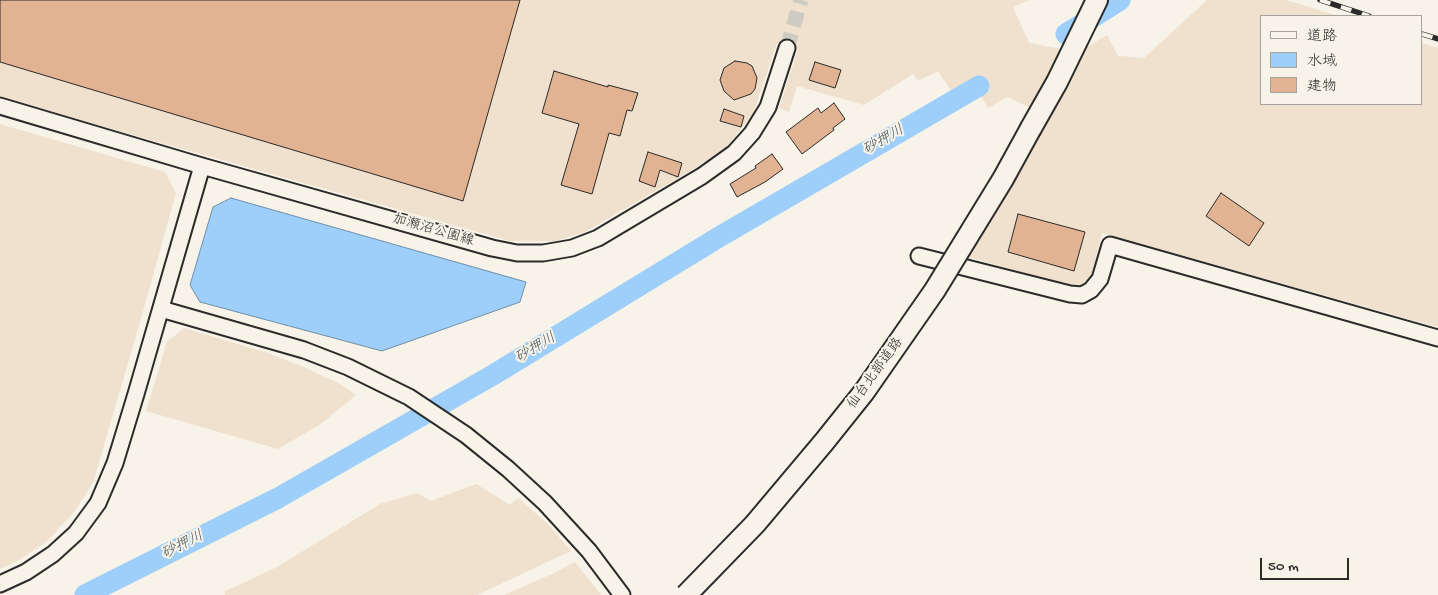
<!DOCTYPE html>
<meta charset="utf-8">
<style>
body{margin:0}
#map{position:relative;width:1438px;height:595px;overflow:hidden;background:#f7f3e8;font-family:"Gochi Hand","Klee One",sans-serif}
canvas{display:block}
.legend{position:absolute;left:1260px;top:15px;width:162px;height:90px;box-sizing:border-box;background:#f7f3e8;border:1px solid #a5a39c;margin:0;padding:6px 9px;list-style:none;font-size:15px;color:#2b2b2b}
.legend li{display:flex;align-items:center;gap:10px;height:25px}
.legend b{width:25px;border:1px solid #a5a39c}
.scale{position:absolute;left:1260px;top:558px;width:89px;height:22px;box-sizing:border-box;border:2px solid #2b2b2b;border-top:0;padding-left:6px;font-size:15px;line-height:18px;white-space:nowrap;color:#2b2b2b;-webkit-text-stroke:4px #f7f3e8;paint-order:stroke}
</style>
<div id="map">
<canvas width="1438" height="595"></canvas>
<ul class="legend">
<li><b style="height:6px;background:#f7f3e8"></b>道路</li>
<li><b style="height:14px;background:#9ecffa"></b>水域</li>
<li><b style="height:14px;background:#e1b392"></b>建物</li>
</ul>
<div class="scale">50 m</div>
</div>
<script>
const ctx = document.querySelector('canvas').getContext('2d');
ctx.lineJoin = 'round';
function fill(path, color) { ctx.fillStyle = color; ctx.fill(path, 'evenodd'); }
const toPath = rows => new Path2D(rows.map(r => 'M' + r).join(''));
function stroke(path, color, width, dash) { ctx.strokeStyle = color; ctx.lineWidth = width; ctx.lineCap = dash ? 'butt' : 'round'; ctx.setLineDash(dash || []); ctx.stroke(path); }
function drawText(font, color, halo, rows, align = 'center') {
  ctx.font = font + ' "Gochi Hand","Klee One",sans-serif'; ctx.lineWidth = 4; ctx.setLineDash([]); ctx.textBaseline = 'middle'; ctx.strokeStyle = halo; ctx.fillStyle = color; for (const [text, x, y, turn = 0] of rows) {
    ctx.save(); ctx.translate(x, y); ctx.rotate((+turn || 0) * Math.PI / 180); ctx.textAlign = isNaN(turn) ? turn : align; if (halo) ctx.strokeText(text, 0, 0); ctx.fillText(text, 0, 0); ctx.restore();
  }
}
fill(toPath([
 [0,0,1030,0,1013,7,1029,43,1079,52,1107,35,1118,56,1144,58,1207,0,1286,0,1338,16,1262,16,1262,104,1422,104,1422,43,1438,48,1438,327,1102,233,1090,281,1081,288,1076,288,969,257,1048,116,1007,97,988,108,974,84,954,95,938,71,918,81,913,74,864,105,797,86,789,112,779,108,798,49,777,43,753,114,724,150,687,173,585,232,555,241,510,241,76,119,0,96],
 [0,124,165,172,176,193,138,329,93,483,74,512,46,542,19,560,0,569],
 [184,328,268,353,306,368,340,384,356,395,321,424,278,449,146,411,167,342],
 [476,484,510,505,518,498,548,524,571,551,477,595,225,595,224,592,277,567,380,504,417,493,431,501],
 [575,562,601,595,504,595,552,574]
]), '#f0e0ce');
const water = toPath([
 [231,198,526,282,520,302,382,351,200,302,190,285,213,207,231,198]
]);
fill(water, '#9ecffa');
stroke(water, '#708da7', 1);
stroke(toPath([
 [1066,34,1120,0],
 [85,595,278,498,493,375,719,237,979,86]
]), '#9ecffa', 21);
const building = toPath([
 [0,0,520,0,463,201,0,62,0,0],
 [735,61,747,63,752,66,757,78,755,89,751,94,734,100,724,91,720,80,724,68,735,61],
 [815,62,841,70,835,88,809,80,815,62],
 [554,71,608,87,608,85,638,93,632,111,627,110,620,136,609,133,592,194,561,185,579,124,542,113,554,71],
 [834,103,845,119,833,128,834,130,802,154,786,132,818,108,821,113,834,103],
 [724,109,744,116,741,127,720,121,724,109],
 [648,152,682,163,678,177,660,170,655,187,639,181,648,152],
 [772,154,783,169,765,182,737,197,730,184,756,168,755,166,772,154],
 [1221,193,1264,223,1249,246,1206,216,1221,193],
 [1018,214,1085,232,1074,271,1008,252,1018,214]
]);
fill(building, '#e1b392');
stroke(building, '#2b2b2b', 1);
stroke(toPath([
 [787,48,801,0]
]), '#cecbc2', 15, [15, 8]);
const secondary = toPath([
 [0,106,202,166,492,248,517,253,543,253,572,248,598,238,702,176,734,153,752,133,768,107,787,48],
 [919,256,1070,294,1082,295,1091,290,1100,279,1110,245,1438,338],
 [161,309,304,350,348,367,409,397,466,435,508,469,545,503,589,551,622,595],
 [0,584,26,572,53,554,76,533,98,503,115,463,136,394,202,166]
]);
const highway = toPath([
 [1031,128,1057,82,1097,0]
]);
stroke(secondary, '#2b2b2b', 19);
stroke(highway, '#2b2b2b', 24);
stroke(secondary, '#f7f3e8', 15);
stroke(highway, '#f7f3e8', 20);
const rail = toPath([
 [1320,0,1369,16],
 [1422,34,1438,39]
]);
stroke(rail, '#2b2b2b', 5.5);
stroke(rail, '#f7f3e8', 4, [11]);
const highwayBridge = toPath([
 [686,595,755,524,824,442,864,392,935,290,1003,179,1031,128]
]);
stroke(highwayBridge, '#2b2b2b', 24, []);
stroke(highwayBridge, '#f7f3e8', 20);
drawText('14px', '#2b2b2b', '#f7f3e8', [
 ["加瀬沼公園線",433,231,16],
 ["仙台北部道路",876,374,-54]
]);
drawText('italic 15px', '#48545f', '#f7f3e8', [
 ["砂押川",884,141,-30],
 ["砂押川",536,349,-31],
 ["砂押川",183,546,-27]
]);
</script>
